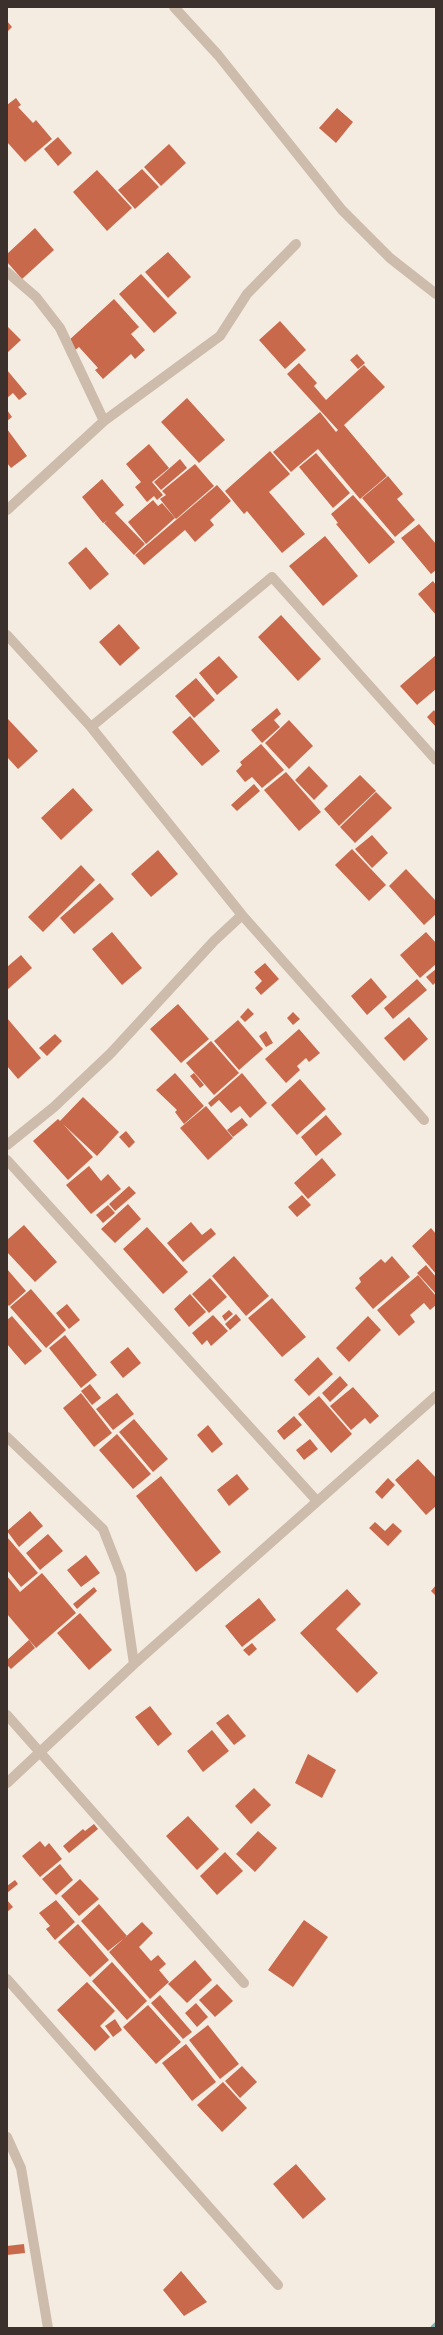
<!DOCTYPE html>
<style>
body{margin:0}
#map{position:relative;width:443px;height:2335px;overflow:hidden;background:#f4ebe1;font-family:Ubuntu,sans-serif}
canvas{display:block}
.frame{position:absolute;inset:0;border:8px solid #3b302b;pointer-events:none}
</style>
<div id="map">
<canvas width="443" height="2335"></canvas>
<div class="frame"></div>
</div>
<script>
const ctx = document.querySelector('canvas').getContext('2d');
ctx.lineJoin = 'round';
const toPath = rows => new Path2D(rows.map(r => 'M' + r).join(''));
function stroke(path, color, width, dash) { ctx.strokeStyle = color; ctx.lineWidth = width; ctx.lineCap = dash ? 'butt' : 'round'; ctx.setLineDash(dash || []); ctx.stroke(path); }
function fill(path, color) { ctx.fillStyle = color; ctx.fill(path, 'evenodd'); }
stroke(toPath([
 [433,2328,436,2325]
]), '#7fb0b2', 5.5);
fill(toPath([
 [7,21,12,27,7,32],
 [16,98,21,105,18,107,33,123,36,120,52,139,25,162,7,142,7,105],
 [337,108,353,122,336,143,319,128],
 [58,137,72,153,58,166,44,149],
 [169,144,186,163,161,186,144,167],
 [142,169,159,187,135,209,118,190],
 [97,170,132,208,107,231,73,192],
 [35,228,54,250,22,279,7,262,7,254],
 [168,252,191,277,168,298,145,272],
 [141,274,177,313,154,333,119,294],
 [114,299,139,327,131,334,145,350,135,359,131,354,103,379,95,370,98,368,79,347,74,351,67,342],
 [280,321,306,350,285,369,259,340],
 [7,326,21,340,7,353],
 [357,354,365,363,358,369,350,360],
 [299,363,317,383,314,386,326,400,364,365,385,387,344,425,387,476,360,499,318,449,291,472,273,452,320,412,336,432,338,430,287,374],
 [7,370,27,394,19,400,13,393,7,398],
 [187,398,225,440,199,463,161,422],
 [7,410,12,417,7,421],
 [7,429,27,456,11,468,7,463],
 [149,444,169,468,152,482,163,495,157,500,154,496,147,502,135,487,141,482,126,464],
 [270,451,290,474,269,492,305,534,282,553,247,511,244,514,225,491],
 [316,453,350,493,333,508,299,467],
 [180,459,187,468,161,490,154,482],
 [195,464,214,486,176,519,160,499,166,495,162,491],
 [388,476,403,494,397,499,415,520,395,537,362,498],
 [102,479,124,505,115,513,145,544,134,555,104,523,108,520,103,523,82,497],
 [217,485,231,501,210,520,214,525,195,542,185,530,144,565,135,555],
 [353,495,395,542,369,564,336,524,338,523,331,514],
 [153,500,158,506,162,503,175,518,146,544,128,522],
 [419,524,436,544,436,570,431,574,401,538],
 [325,536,358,576,323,606,289,566],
 [86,547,109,574,90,590,68,563],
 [433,581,436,585,436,615,418,594],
 [281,615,321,659,298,681,258,637],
 [119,624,140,648,120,666,99,642],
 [436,655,436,689,417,705,400,686],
 [219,656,238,677,217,695,199,673],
 [196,678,215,700,194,718,175,696],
 [277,708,281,714,274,720,280,727,262,743,251,730],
 [434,710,436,713,436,727,427,717],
 [190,716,220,751,202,766,172,732],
 [7,718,38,751,18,769,7,757],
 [289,720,313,746,289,769,265,743],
 [261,744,284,770,262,788,252,777,245,782,236,771,242,765,240,762],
 [309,766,328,786,314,800,295,780],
 [286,772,321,812,299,831,264,790],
 [360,775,376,791,339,826,324,809],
 [254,784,260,791,237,811,231,805],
 [73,788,93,810,61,840,41,818],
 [376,792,392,808,355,843,340,827],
 [372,835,388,853,372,868,355,849],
 [352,849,386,885,369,901,335,865],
 [158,850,178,874,151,897,131,874],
 [81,865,95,880,43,932,28,917],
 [406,869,436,901,436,914,424,925,389,886],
 [100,883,114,899,74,934,60,918],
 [112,932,142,968,122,985,92,949],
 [426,932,436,943,436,964,420,978,400,955],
 [21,955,32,968,7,990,7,967],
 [265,963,279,979,261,995,255,988,262,981,254,972],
 [436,969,436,982,433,985,426,977],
 [371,978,387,997,367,1015,351,996],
 [417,979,427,990,393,1019,384,1008],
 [178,1004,209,1039,181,1063,150,1029],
 [248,1008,254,1014,245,1022,240,1017],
 [293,1012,300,1019,293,1025,287,1018],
 [409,1017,428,1039,404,1061,384,1038],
 [7,1018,41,1058,18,1079,7,1066],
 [238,1020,263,1049,239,1070,214,1041],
 [299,1029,320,1053,309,1062,306,1058,297,1066,300,1070,286,1083,265,1059],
 [266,1031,273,1043,266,1047,259,1036],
 [55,1034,62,1041,47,1056,39,1048],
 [211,1041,239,1073,214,1095,186,1063],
 [175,1073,204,1106,184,1124,175,1112,177,1110,156,1090],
 [194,1073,204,1085,200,1088,190,1076],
 [242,1073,267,1103,250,1118,240,1106,231,1113,219,1100,211,1107,208,1103],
 [300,1079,326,1109,297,1135,271,1105],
 [83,1097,119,1132,97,1156,63,1124,93,1157,68,1180,33,1141,58,1119,60,1121],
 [206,1106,233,1138,208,1160,180,1128],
 [326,1115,342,1134,316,1156,301,1137],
 [242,1118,248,1125,233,1137,227,1130],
 [126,1131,135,1142,129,1148,119,1137],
 [322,1158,336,1175,308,1199,294,1183],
 [89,1166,101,1181,108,1174,121,1189,91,1214,66,1185],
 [129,1186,136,1193,115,1211,109,1204],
 [302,1195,311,1205,297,1217,288,1207],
 [128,1204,141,1219,115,1243,101,1229],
 [108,1205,115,1213,103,1223,96,1215],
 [191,1222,202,1235,211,1228,216,1234,183,1262,167,1243],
 [24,1225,57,1262,35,1282,7,1252,7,1240],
 [147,1227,188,1272,163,1294,123,1249],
 [431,1228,436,1234,436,1274,412,1246],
 [234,1256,269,1296,246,1316,212,1276],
 [392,1256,410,1277,373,1309,355,1288,361,1282,359,1278,381,1259,385,1263],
 [426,1265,436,1277,436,1294,417,1273],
 [7,1269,26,1291,9,1306,7,1304],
 [418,1275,436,1296,436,1305,430,1310,424,1303,410,1315,415,1322,399,1336,377,1310],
 [210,1278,227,1297,209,1313,192,1294],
 [31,1289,66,1330,46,1348,10,1307],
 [190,1294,206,1312,189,1327,174,1309],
 [272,1298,306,1337,282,1357,248,1318],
 [67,1304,80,1320,69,1329,56,1313],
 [229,1310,233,1314,225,1321,222,1316],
 [236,1314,241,1320,230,1330,225,1324],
 [213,1315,228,1331,211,1346,207,1340,202,1345,192,1333],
 [12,1316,42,1351,25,1365,7,1344,7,1320],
 [368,1316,381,1330,349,1362,336,1348],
 [65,1335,97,1375,81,1388,49,1348],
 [128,1347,141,1363,123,1378,110,1362],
 [318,1357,333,1374,309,1396,294,1380],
 [340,1376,348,1385,330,1402,322,1393],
 [90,1384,101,1398,92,1405,81,1391],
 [353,1387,379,1416,370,1424,365,1418,351,1430,330,1406],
 [81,1393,112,1433,94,1447,63,1408],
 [117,1393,134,1414,113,1430,96,1409],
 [319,1396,352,1434,331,1453,298,1414],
 [294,1416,302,1425,284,1440,277,1431],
 [134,1419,168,1459,153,1472,119,1432],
 [208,1425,223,1444,212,1453,197,1435],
 [117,1434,151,1474,133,1489,99,1450],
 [310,1439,318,1449,304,1460,296,1450],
 [418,1459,436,1478,436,1506,426,1515,395,1480],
 [237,1474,249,1489,229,1506,217,1490],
 [161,1476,221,1552,196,1572,136,1496],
 [388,1478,395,1485,382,1499,375,1492],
 [30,1511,43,1526,19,1547,7,1531],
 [375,1522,385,1531,393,1523,402,1531,388,1546,369,1528],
 [48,1534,63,1551,40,1570,26,1553],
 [7,1537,38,1573,21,1587,7,1570],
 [86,1555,100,1573,81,1587,67,1570],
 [42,1573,76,1613,36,1648,7,1614,7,1576,20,1592],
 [436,1585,436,1596,431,1591],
 [94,1587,97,1591,77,1609,73,1604],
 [347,1589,361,1604,336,1629,378,1673,357,1693,300,1633],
 [259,1598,276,1620,242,1647,225,1626],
 [80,1613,112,1650,89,1670,57,1633],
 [29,1640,35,1648,11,1669,7,1665,7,1660],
 [252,1643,257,1649,249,1656,243,1650],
 [150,1706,172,1734,158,1746,135,1717],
 [228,1714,246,1736,234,1745,216,1723],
 [212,1730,229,1751,203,1772,187,1751],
 [308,1754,336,1770,322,1798,295,1783],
 [254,1788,271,1805,251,1824,235,1806],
 [188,1816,219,1849,197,1870,166,1836],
 [94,1824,98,1829,69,1853,63,1846,83,1829,85,1831],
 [258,1831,277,1848,255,1872,236,1854],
 [40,1841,45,1847,49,1843,62,1859,40,1877,22,1856],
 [225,1852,243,1871,217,1895,200,1876],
 [60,1864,73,1880,56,1895,42,1879],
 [80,1879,99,1899,79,1916,61,1896],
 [15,1880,18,1884,7,1893,7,1886],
 [7,1900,13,1907,7,1912],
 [56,1900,75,1922,55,1940,46,1929,50,1926,39,1913],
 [99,1904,127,1936,108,1951,81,1921],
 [304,1920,328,1937,293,1987,268,1970],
 [142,1922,153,1933,139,1947,151,1961,158,1955,166,1964,159,1970,169,1982,150,1999,109,1952],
 [78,1924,109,1960,90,1977,58,1942],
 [195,1960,212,1980,187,2003,168,1984],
 [112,1962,147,2001,127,2020,92,1981],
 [87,1982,115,2011,100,2026,110,2037,95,2051,57,2010],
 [217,1984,233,2001,215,2017,199,2000],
 [160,1995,192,2032,183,2039,151,2003],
 [196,2003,208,2017,197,2027,185,2013],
 [148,2005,181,2042,156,2064,123,2027],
 [115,2019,122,2030,113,2037,105,2026],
 [208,2025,239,2064,220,2079,189,2040],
 [186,2044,216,2082,192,2101,162,2063],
 [242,2066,257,2082,240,2098,225,2081],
 [223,2082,247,2108,222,2132,197,2105],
 [296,2164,326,2199,303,2219,273,2184],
 [24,2244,25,2253,7,2255,7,2246],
 [181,2271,207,2302,184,2316,163,2290]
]), '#c8694b');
stroke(toPath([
 [174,7,218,55,342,210,390,258,436,294],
 [7,272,36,297,60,328,104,421],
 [7,510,104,421,220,336,247,294,296,244],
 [7,635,91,727,242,915,424,1120],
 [91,727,272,577,436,760],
 [7,1145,54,1107,111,1053,214,941,242,915],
 [7,1160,317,1501],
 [7,1437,103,1529,121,1575,134,1664],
 [7,1715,244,1983],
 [7,1783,134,1664,436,1396],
 [7,1979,278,2285],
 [7,2137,21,2168,48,2328]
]), '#cdbbac', 10);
</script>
